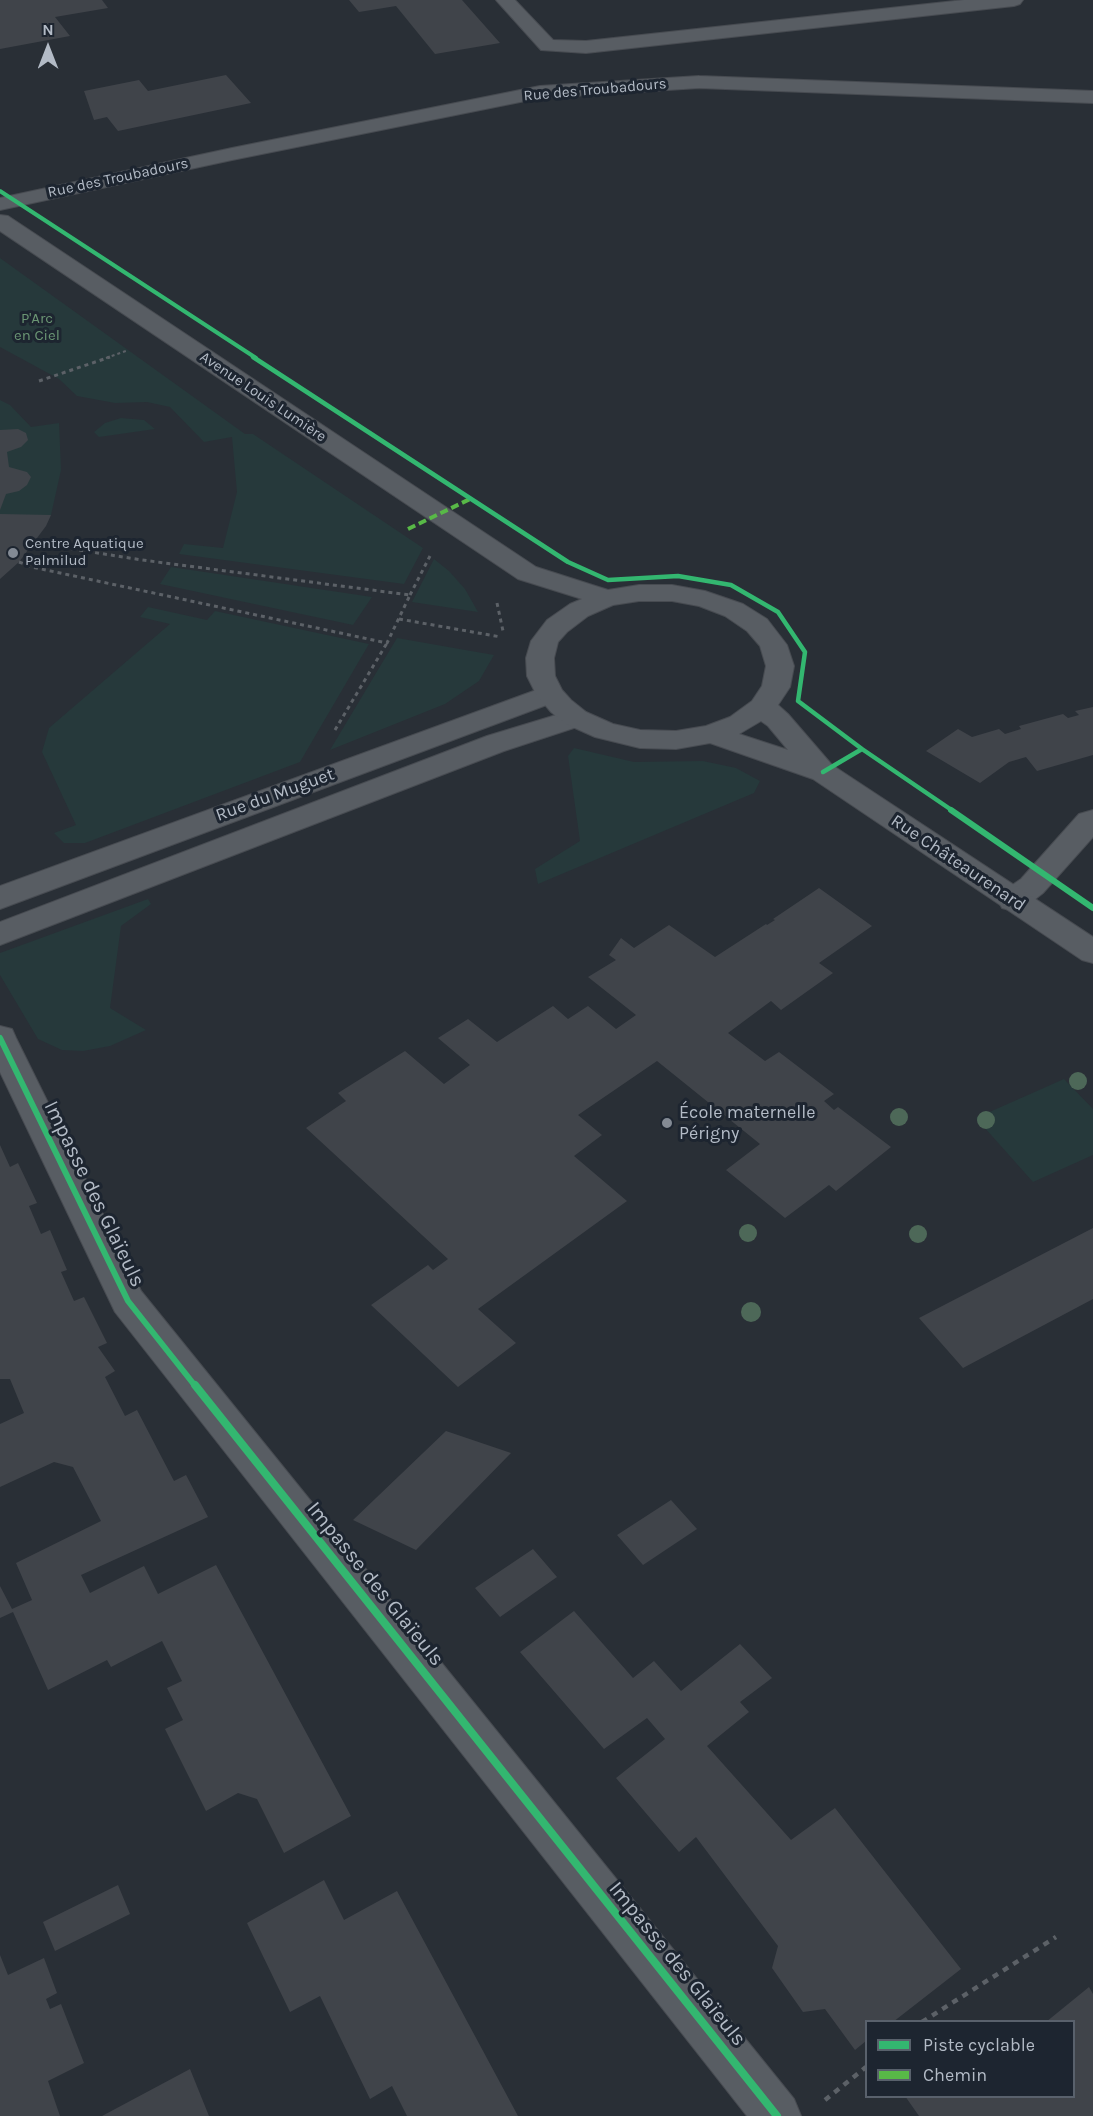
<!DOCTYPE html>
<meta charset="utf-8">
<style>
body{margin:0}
#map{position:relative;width:1093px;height:2116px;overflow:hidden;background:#292f36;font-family:Karla,sans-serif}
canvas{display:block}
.legend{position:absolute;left:865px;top:2020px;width:210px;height:78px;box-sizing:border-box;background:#1d2530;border:2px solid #59616c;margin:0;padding:8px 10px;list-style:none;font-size:18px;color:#b3bbc6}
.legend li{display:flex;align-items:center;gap:12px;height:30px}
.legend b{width:30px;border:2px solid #59616c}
.north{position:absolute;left:18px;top:18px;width:60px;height:60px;-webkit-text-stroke:4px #1d2530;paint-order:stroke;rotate:0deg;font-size:16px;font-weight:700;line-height:24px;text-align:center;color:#b3bbc6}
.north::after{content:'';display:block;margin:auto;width:21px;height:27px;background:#b3bbc6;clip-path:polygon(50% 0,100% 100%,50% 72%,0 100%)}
</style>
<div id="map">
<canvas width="1093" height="2116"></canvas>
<ul class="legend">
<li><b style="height:8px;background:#33b770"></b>Piste cyclable</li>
<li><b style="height:8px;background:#58b947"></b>Chemin</li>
</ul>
<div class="north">N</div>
</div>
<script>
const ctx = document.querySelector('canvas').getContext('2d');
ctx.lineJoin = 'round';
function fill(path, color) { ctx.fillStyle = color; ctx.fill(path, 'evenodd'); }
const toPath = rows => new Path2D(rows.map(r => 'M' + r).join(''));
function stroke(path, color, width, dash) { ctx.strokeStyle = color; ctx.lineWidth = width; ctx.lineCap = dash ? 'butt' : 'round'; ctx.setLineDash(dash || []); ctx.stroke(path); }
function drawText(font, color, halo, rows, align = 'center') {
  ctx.font = font + ' Karla,sans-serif'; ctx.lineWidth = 6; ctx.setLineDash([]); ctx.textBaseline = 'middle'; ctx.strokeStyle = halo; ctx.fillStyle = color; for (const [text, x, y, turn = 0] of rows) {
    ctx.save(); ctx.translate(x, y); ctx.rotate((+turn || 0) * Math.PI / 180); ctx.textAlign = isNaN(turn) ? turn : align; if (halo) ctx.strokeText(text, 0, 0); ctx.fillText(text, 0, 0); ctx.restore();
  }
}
fill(toPath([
 [0,258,245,434,253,434,423,548,404,584,179,554,184,544,223,548,237,492,232,437,204,442,170,407,147,402,115,403,77,396,59,379,0,347],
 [0,400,10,405,31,427,59,423,61,470,51,515,0,572],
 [121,418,144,420,155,429,99,437,94,432,105,423],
 [434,559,449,571,465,589,478,612,412,602],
 [171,567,372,597,353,625,160,584],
 [148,607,207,620,215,611,369,644,300,762,85,843,64,843,54,833,76,825,42,752,49,728,170,624,140,617],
 [397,638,494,655,479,681,445,704,330,750],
 [574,748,634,762,703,761,736,768,760,781,754,793,538,884,535,869,580,841,568,756],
 [148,899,151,904,121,926,110,1008,146,1030,110,1046,83,1051,62,1050,38,1039,0,975,0,953],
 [1064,1079,1093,1109,1093,1155,1033,1182,976,1118]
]), '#26393b');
fill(toPath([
 [0,0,102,0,108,8,55,17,70,36,0,49],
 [349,0,462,0,500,43,435,54,396,6,359,12],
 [226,75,251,103,118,131,107,117,94,120,84,91,139,80,148,91],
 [18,429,26,433,28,440,21,447,7,452,9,467,27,472,31,477,27,485,19,491,6,494,0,510,0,430],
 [0,514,51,515,46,526,19,562,0,579],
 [1093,707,1093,755,1037,771,1026,757,1009,762,980,783,926,751,958,729,972,737,999,729,1005,734,1021,729,1019,726,1063,714,1068,718,1079,715,1075,711],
 [819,888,872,926,819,963,833,973,781,1010,771,1001,728,1033,765,1061,779,1052,834,1094,824,1101,834,1110,838,1107,891,1147,836,1191,829,1185,785,1218,726,1170,760,1144,657,1061,578,1115,602,1135,574,1156,627,1201,478,1309,516,1343,458,1387,371,1305,428,1265,433,1270,448,1259,306,1128,346,1101,338,1093,405,1051,444,1084,470,1065,438,1038,468,1019,497,1042,553,1006,568,1019,588,1006,616,1029,636,1015,588,977,616,960,609,955,621,938,634,948,669,925,715,957,766,924,767,925,775,920,773,919],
 [0,1145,10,1167,18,1163,37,1203,29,1206,41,1234,50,1230,67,1270,61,1272,74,1301,84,1297,107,1343,98,1347,115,1371,105,1377,125,1416,137,1410,174,1481,186,1475,208,1517,81,1575,90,1593,144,1566,158,1594,216,1565,351,1816,284,1853,257,1799,238,1793,206,1811,165,1729,183,1720,167,1688,182,1681,162,1641,111,1667,107,1660,48,1690,13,1612,0,1618,0,1586,12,1609,32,1600,16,1563,101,1521,73,1467,54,1462,0,1487,0,1424,24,1413,10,1379,0,1379],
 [1093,1228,1093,1299,963,1368,919,1318],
 [446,1431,511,1453,416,1550,353,1520],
 [671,1500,697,1529,643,1565,617,1535],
 [533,1549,557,1577,500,1617,475,1588],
 [574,1611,633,1678,654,1661,681,1691,740,1644,772,1678,740,1702,749,1712,707,1746,791,1840,835,1808,961,1969,893,2022,866,2022,866,2041,855,2050,825,2009,803,2012,772,1968,778,1946,696,1837,679,1852,616,1778,665,1739,647,1718,604,1749,520,1652],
 [324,1880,344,1920,397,1891,518,2116,407,2116,392,2086,370,2099,320,1996,290,2012,247,1923],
 [118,1885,130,1914,55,1951,43,1922],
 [0,1955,8,1975,44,1958,57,1993,46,1999,50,2009,61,2004,84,2063,48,2081,60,2116,0,2116],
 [1089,1987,1093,1994,1093,2116,919,2116,905,2096,1074,2096,1074,2022,1046,2022],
 [190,2069,209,2116,102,2116]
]), '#40444a');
const service = toPath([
 [496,0,515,0,553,40,586,41,964,0,1023,0,1020,4,1014,6,586,53,541,50,496,0]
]);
const minor = toPath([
 [699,76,1093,91,1093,103,699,88,540,98,232,160,0,210,0,198,232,148,540,86,699,76],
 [550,685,560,688,564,694,560,700,0,909,0,886,550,685],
 [576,709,586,712,590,718,586,724,504,751,0,945,0,922,487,736,576,709],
 [1093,810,1093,837,1043,893,1024,908,1013,911,1002,908,998,900,1002,892,1021,879,1079,814,1093,810],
 [0,1026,12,1029,16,1038,141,1291,794,2099,801,2116,747,2116,115,1312,0,1072,0,1026]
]);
const tertiary = toPath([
 [0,215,8,216,536,567,608,590,639,585,672,585,705,591,743,604,767,619,787,645,794,666,790,687,778,705,788,714,832,765,1093,937,1093,963,1082,960,813,779,710,743,676,749,640,748,595,737,566,724,551,712,536,694,527,676,526,658,531,641,547,620,570,604,582,599,518,579,0,231,0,215],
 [639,601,672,601,699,606,725,616,747,631,760,646,766,666,762,686,752,701,730,717,706,726,676,731,640,730,613,724,586,712,571,700,562,690,555,676,554,658,558,642,567,632,588,616,613,605,639,601],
 [761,721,768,726,788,750,739,734,761,721]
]);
stroke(service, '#474b51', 2);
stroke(minor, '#474b51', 2);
stroke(tertiary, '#474b51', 2);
stroke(toPath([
 [106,358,126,351]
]), '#5c6167', 2, [3, 3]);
stroke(toPath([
 [39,381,110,357],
 [19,562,32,567,387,643,410,595,142,560,34,543],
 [410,595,430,556],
 [497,603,503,631],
 [399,619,501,637],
 [335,730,387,643]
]), '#5c6167', 3, [4, 4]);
stroke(toPath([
 [922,2022,1056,1937],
 [825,2100,866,2067]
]), '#5c6167', 4.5, [6, 6]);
fill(service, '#585d63');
fill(minor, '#585d63');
fill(tertiary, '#585d63');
stroke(toPath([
 [408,529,470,499]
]), '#58b947', 4, [8, 4]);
stroke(toPath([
 [0,191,256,358]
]), '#33b770', 4);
stroke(toPath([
 [253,357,568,562,608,580,678,576,731,585,778,612,805,652,798,701,862,749],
 [823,772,862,749,953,811]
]), '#33b770', 4.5);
stroke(toPath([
 [951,810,1093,908],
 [0,1038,128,1301,196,1387]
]), '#33b770', 6);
stroke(toPath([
 [195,1385,777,2116]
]), '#33b770', 8);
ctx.fillStyle = '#4d6858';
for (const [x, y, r] of [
 [1078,1081,9],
 [899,1117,9],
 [986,1120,9],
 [748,1233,9],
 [918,1234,9],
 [751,1312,10]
]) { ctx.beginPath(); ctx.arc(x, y, r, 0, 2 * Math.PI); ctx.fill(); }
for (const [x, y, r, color] of [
 [13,553,6,"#838a94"],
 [667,1123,6,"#838a94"]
]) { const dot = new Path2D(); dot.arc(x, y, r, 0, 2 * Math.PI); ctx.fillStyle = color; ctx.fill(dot); stroke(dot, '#1d2530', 2); }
drawText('15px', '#b3bbc6', '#1d2530', [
 ["Rue des Troubadours",595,90,-5],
 ["Rue des Troubadours",118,178,-12],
 ["Avenue Louis Lumière",263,397,34]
]);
drawText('15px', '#6b9674', '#1d2530', [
 ["P'Arc",37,319],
 ["en Ciel",37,336]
]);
drawText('15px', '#b3bbc6', '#1d2530', [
 ["Centre Aquatique",25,544],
 ["Palmilud",25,561]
], 'left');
drawText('18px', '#b3bbc6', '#1d2530', [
 ["Rue du Muguet",275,795,-20],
 ["Rue Châteaurenard",958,863,34]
]);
drawText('18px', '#b3bbc6', '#1d2530', [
 ["École maternelle",679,1113],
 ["Périgny",679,1134]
], 'left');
drawText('21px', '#b3bbc6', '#1d2530', [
 ["Impasse des Glaïeuls",94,1194,64],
 ["Impasse des Glaïeuls",375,1584,51],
 ["Impasse des Glaïeuls",677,1964,51]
]);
</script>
